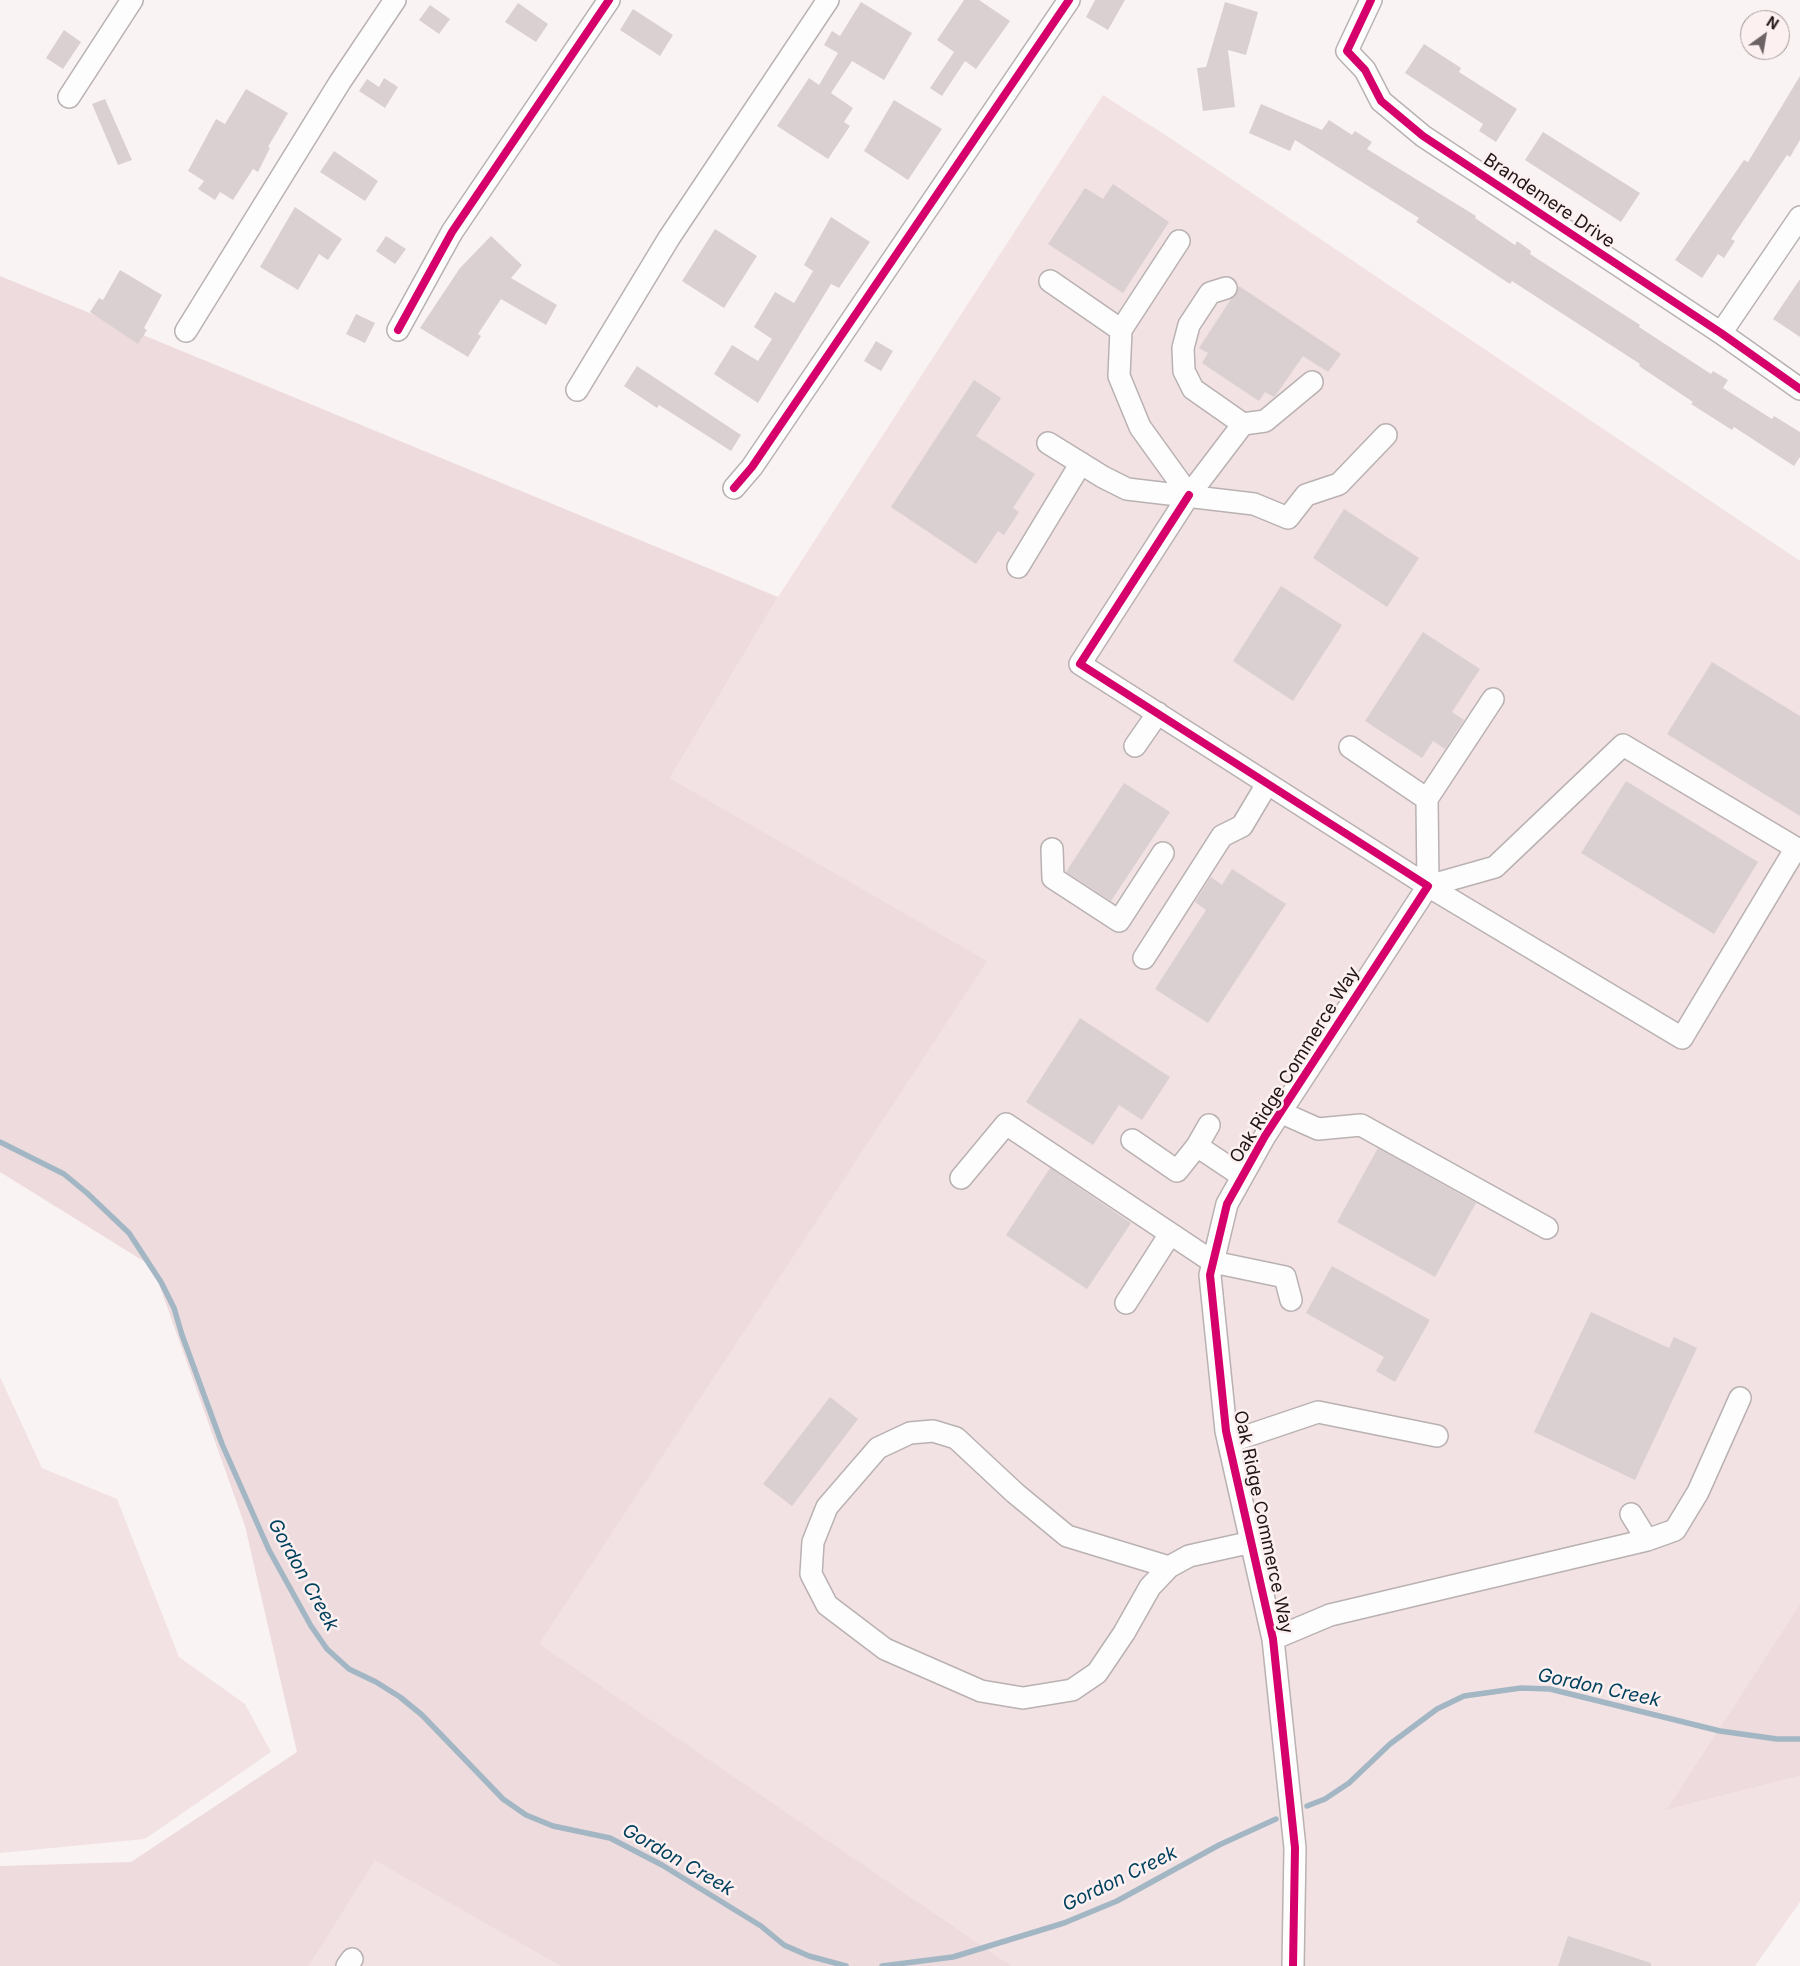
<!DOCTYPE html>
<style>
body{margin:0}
#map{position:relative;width:1800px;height:1966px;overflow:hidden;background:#faf3f4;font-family:Inter,sans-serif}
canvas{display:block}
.north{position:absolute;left:1740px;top:10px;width:50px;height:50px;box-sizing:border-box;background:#fdf0f1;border:1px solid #a49899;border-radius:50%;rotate:32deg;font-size:14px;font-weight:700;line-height:20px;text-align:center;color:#1f1516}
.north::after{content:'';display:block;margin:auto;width:18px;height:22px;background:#6c6364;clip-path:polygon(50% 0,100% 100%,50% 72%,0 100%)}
</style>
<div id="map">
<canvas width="1800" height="1966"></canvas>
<div class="north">N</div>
</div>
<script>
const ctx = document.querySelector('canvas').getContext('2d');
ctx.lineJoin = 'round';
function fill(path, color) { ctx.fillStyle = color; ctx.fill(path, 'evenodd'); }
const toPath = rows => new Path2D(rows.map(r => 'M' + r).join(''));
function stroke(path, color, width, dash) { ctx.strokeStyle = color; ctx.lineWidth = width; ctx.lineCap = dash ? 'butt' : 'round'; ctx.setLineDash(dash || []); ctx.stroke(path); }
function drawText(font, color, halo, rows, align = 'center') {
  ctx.font = font + ' Inter,sans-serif'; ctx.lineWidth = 5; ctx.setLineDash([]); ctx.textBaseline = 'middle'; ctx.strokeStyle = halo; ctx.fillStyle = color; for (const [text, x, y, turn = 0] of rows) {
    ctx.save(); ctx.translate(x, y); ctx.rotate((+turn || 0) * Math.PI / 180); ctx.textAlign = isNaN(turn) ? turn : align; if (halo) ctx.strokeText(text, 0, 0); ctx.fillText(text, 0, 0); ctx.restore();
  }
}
fill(toPath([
 [1103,95,1170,138,1800,561,1800,1604,1666,1810,1800,1776,1800,1902,1755,1966,1012,1966,538,1644,986,961,670,778,778,597],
 [0,1377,42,1468,117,1499,179,1657,245,1704,271,1752,145,1839,0,1853],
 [375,1859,560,1966,309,1966]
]), '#f2e2e3');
fill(toPath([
 [0,276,778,597,670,778,987,961,539,1644,1012,1966,560,1966,375,1860,309,1966,0,1966,0,1866,131,1862,297,1752,245,1526,153,1267,0,1172],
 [1800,1604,1800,1776,1666,1810]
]), '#eedbdd');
stroke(toPath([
 [0,1142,64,1174,87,1193,129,1233,161,1282,174,1308,182,1335,222,1444,269,1550,311,1626,327,1649,349,1669,376,1682,400,1697,422,1715,503,1799,526,1815,553,1826,610,1838,662,1865,761,1926,784,1945,809,1956,846,1966],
 [1307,1806,1325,1799,1349,1783,1390,1744,1437,1709,1464,1696,1521,1688,1550,1689,1720,1731,1777,1739,1800,1739],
 [882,1966,953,1957,1064,1923,1117,1901,1219,1845,1276,1819]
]), '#a2b6c4', 5.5);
fill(toPath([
 [964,0,979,0,1010,21,976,69,965,61,942,96,930,88,954,52,937,40],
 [1095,0,1125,0,1108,30,1086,17],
 [861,2,912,33,884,80,852,61,831,93,853,108,844,122,850,126,828,159,777,126,809,78,819,85,838,53,824,45,832,31,840,36],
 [1225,2,1258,12,1246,55,1228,50,1235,107,1203,111,1197,68,1206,67],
 [518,3,548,24,536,42,505,22],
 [430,5,450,19,439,34,419,20],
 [633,9,673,35,660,56,620,30],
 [64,30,81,42,63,69,46,58],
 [1424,44,1461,68,1459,72,1517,109,1496,142,1479,131,1483,124,1405,73],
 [1800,76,1800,140,1790,157,1787,155,1731,239,1735,241,1724,258,1718,254,1702,278,1675,260,1744,160,1748,162],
 [384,78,398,87,385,108,359,91,367,79,379,87],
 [246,89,288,113,268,147,270,148,258,172,253,169,233,200,220,192,215,200,198,189,204,181,188,171,216,119,225,124],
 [105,99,132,160,118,165,92,104],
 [894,100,942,129,908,180,864,151],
 [1261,104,1322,130,1329,120,1352,135,1355,131,1372,142,1367,149,1476,216,1475,218,1515,245,1517,241,1531,251,1530,254,1640,325,1639,327,1711,374,1713,371,1728,380,1723,388,1772,419,1774,416,1800,432,1800,457,1794,466,1734,427,1732,430,1691,404,1693,402,1639,366,1640,364,1512,281,1510,284,1416,222,1419,218,1295,140,1290,151,1249,133],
 [1543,132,1640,193,1621,222,1525,160],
 [334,151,378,181,365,201,320,172],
 [1113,184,1169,222,1123,293,1048,244,1085,188,1103,199],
 [295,207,342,239,328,260,319,254,298,290,260,267],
 [831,217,870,242,839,288,831,284,758,403,714,374,732,345,758,361,772,339,754,327,775,292,794,303,813,271,804,265],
 [715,229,757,256,724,308,682,281],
 [386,236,406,249,395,264,376,251],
 [491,236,522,265,511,278,557,305,546,325,501,299,478,334,481,336,468,357,420,328,460,268],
 [120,270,162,295,144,328,147,330,138,344,90,312,99,298,103,300],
 [1800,279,1800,337,1773,319],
 [1239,286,1341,354,1328,372,1303,356,1276,395,1274,397,1265,392,1259,401,1202,363,1208,353,1199,348,1231,299,1235,296],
 [356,314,375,323,365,343,346,334],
 [876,341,893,351,881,371,864,361],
 [637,366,741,435,731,451,659,405,657,408,624,386],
 [974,380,1001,398,976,436,1035,474,1013,508,1019,512,1004,535,998,531,976,564,891,507],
 [1344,509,1419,558,1387,607,1313,558],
 [1281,586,1342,625,1293,701,1233,661],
 [1423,632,1480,669,1452,712,1464,720,1445,749,1433,741,1422,758,1365,721],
 [1712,662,1800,716,1800,816,1667,734],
 [1626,781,1758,862,1714,934,1581,853],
 [1124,783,1170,812,1111,901,1066,872],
 [1232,869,1286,904,1208,1023,1155,989,1206,910,1195,902,1208,881,1211,877,1222,885],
 [1080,1018,1170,1077,1142,1120,1119,1105,1093,1145,1026,1102],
 [1378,1148,1476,1203,1435,1277,1337,1222],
 [1050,1168,1131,1223,1087,1289,1006,1235],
 [1332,1266,1430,1320,1395,1382,1376,1371,1384,1357,1306,1313],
 [1591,1312,1669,1348,1674,1337,1697,1348,1635,1480,1534,1432],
 [830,1397,858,1419,792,1506,763,1484],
 [1568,1936,1651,1963,1651,1966,1558,1966]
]), '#dbd0d1');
const minor = toPath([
 [1371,0,1347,51,1365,70,1381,101,1423,136,1721,333,1800,389],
 [69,97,132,0],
 [1050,281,1121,330,1179,241],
 [1226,288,1210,293,1189,325,1183,348,1184,371,1193,389,1243,424,1265,421,1312,382],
 [398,330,452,232,609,0],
 [1121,330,1119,376,1140,427,1189,495],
 [186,331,340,82,395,0],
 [1721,333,1800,217],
 [577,390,669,238,828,0],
 [1243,424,1189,495,1080,664,1428,886,1265,1136,1227,1204,1210,1275,1226,1431,1273,1639,1295,1848,1293,1966],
 [1048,443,1103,477,1127,489,1254,504,1288,518,1306,495,1339,484,1386,435],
 [734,488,752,467,1069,0],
 [1018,567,1081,463],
 [1135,746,1158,713],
 [1350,747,1427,799],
 [1052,849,1053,878,1119,921,1163,853],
 [1428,886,1682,1038,1796,848,1623,745,1495,867,1428,886,1427,799,1493,699],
 [1144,958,1222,836,1242,826,1267,784],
 [1280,1112,1318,1129,1361,1125,1547,1228],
 [1209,1125,1197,1146,1242,1176],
 [1132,1140,1177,1171,1197,1146],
 [961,1178,1006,1124,1213,1262,1285,1277,1291,1300],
 [1126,1303,1170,1234],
 [1229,1442,1318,1412,1437,1436],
 [1631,1514,1647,1540],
 [1169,1567,1067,1536,1015,1493,956,1438,933,1431,910,1433,878,1448,827,1507,813,1542,811,1574,827,1605,885,1649,981,1691,1023,1698,1072,1690,1097,1673,1124,1633,1150,1587,1169,1567,1189,1556,1252,1542],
 [1273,1639,1330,1615,1647,1540,1675,1530,1698,1492,1740,1398],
 [347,1966,352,1959]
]);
stroke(minor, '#b9b1b2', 24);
stroke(minor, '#fefdfd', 21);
stroke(toPath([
 [1371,0,1347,51,1365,70,1381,101,1423,136,1721,333,1800,389],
 [398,330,452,232,609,0],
 [734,488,752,467,1069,0],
 [1189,495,1080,664,1428,886,1265,1136,1227,1204,1210,1275,1226,1431,1273,1639,1295,1848,1293,1966]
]), '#d6006c', 8);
drawText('18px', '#1f1516', '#fdf0f1', [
 ["Brandemere Drive",1549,201,34],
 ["Oak Ridge Commerce Way",1295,1065,-58],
 ["Oak Ridge Commerce Way",1263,1522,78]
]);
drawText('italic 19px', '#00415d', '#fdf0f1', [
 ["Gordon Creek",303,1575,61],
 ["Gordon Creek",1599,1688,12],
 ["Gordon Creek",678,1860,30],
 ["Gordon Creek",1120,1879,-26]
]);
</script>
